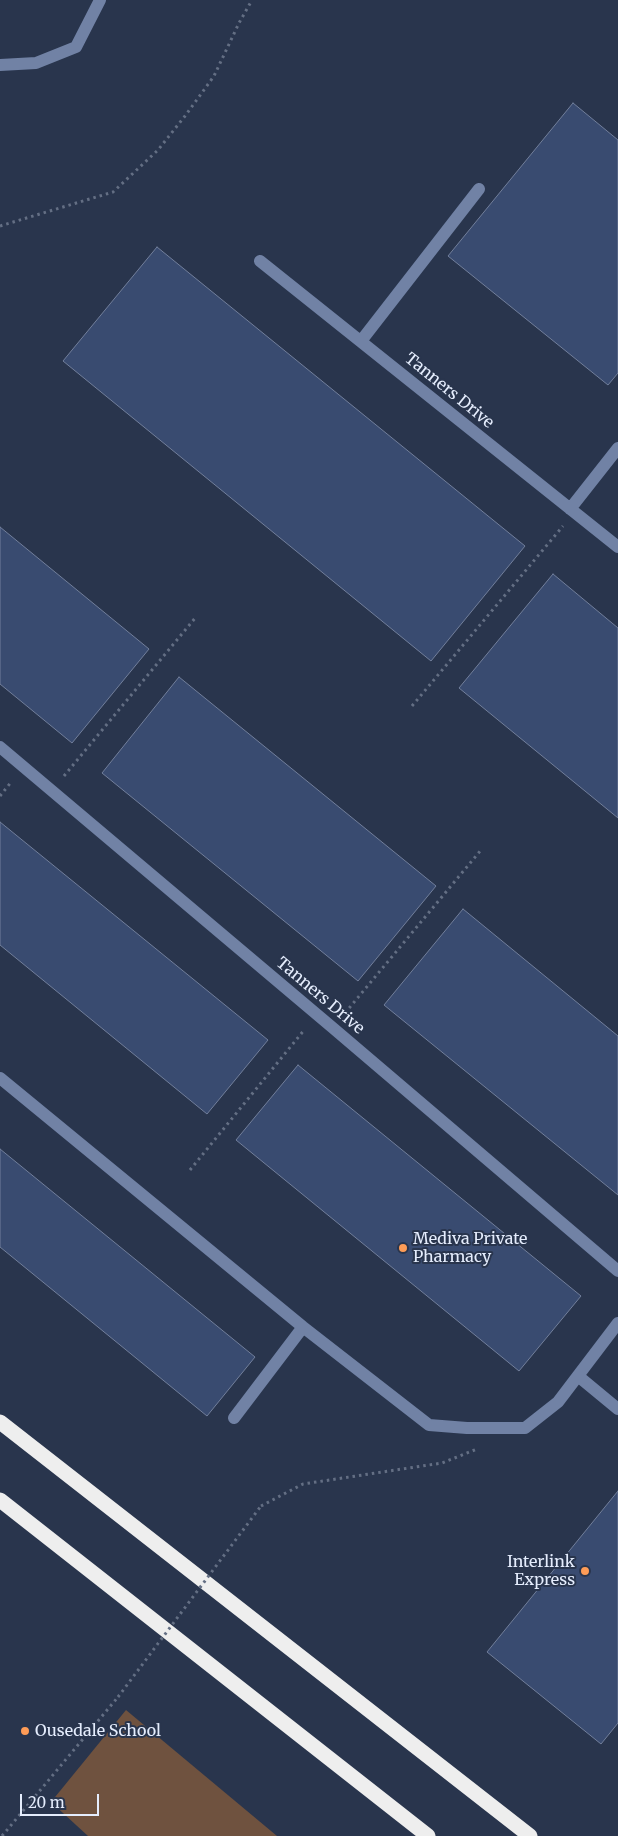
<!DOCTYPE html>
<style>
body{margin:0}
#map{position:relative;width:618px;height:1836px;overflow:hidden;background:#29354d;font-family:Merriweather,serif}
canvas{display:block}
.scale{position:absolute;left:20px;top:1794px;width:79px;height:22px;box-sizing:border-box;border:2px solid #e5edfd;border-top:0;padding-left:6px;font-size:15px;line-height:18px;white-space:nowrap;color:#e5edfd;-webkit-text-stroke:4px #29354d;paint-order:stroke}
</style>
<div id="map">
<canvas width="618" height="1836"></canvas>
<div class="scale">20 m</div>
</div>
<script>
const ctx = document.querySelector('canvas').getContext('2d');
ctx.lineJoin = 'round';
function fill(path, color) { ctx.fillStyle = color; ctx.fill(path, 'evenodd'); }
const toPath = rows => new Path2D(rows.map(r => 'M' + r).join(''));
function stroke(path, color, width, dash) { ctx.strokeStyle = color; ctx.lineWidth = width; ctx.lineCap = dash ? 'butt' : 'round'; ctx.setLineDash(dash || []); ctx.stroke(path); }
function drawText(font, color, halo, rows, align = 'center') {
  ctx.font = font + ' Merriweather,serif'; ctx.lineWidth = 4; ctx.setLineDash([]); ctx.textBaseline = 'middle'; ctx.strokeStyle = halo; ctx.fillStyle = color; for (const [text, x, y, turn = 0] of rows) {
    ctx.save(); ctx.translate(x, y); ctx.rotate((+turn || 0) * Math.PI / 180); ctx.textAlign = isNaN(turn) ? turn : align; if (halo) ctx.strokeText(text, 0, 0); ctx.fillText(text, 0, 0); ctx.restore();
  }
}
fill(toPath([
 [126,1710,277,1836,88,1836,51,1802]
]), '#6f523f');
const building = toPath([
 [573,103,618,140,618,373,608,385,448,256,573,103],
 [157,247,525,546,431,661,63,361,157,247],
 [0,527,149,649,72,743,0,684,0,527],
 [553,574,618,628,618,818,459,688,553,574],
 [179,677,436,886,358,981,102,773,179,677],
 [0,822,268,1040,207,1114,0,945,0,822],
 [463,909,618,1036,618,1195,384,1005,463,909],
 [298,1065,581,1296,519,1371,236,1140,298,1065],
 [0,1149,255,1357,207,1416,0,1247,0,1149],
 [618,1491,618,1723,601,1744,487,1652,618,1491]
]);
fill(building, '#394b70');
stroke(building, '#727f9b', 1);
stroke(toPath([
 [0,226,113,192,158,150,185,116,214,76,239,23,252,0],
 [412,706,563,526],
 [64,776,196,617],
 [0,796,12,781],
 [345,1013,481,850],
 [190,1170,305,1029],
 [261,1506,303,1484,442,1463,477,1449],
 [2,1836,118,1697]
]), '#646f84', 3, [2.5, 4]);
stroke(toPath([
 [0,65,36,63,76,47,100,0],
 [260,261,618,547],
 [361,341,479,189],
 [570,509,618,448],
 [0,747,333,1028,618,1271],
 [0,1078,303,1327,429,1425,467,1428,525,1428,558,1402,618,1323],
 [578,1376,618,1409],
 [234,1418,303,1327]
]), '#7182a5', 12);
stroke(toPath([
 [0,1422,530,1836],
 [0,1500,428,1836]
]), '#eee', 15);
stroke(toPath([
 [118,1697,261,1506]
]), '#646f84', 3, [2.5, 4]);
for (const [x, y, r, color] of [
 [403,1248,5,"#fe9c57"],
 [585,1571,5,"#fe9c57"],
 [25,1731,5,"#fe9c57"]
]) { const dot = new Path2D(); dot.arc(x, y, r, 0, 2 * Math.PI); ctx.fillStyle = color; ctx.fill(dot); stroke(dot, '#29354d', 2); }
drawText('16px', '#e5edfd', '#29354d', [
 ["Tanners Drive",449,391,39],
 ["Tanners Drive",320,996,40]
]);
drawText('16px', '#e5edfd', '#29354d', [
 ["Mediva Private",413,1239],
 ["Pharmacy",413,1257],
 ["Interlink",575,1562,"right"],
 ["Express",575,1580,"right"],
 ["Ousedale School",35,1731]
], 'left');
</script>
